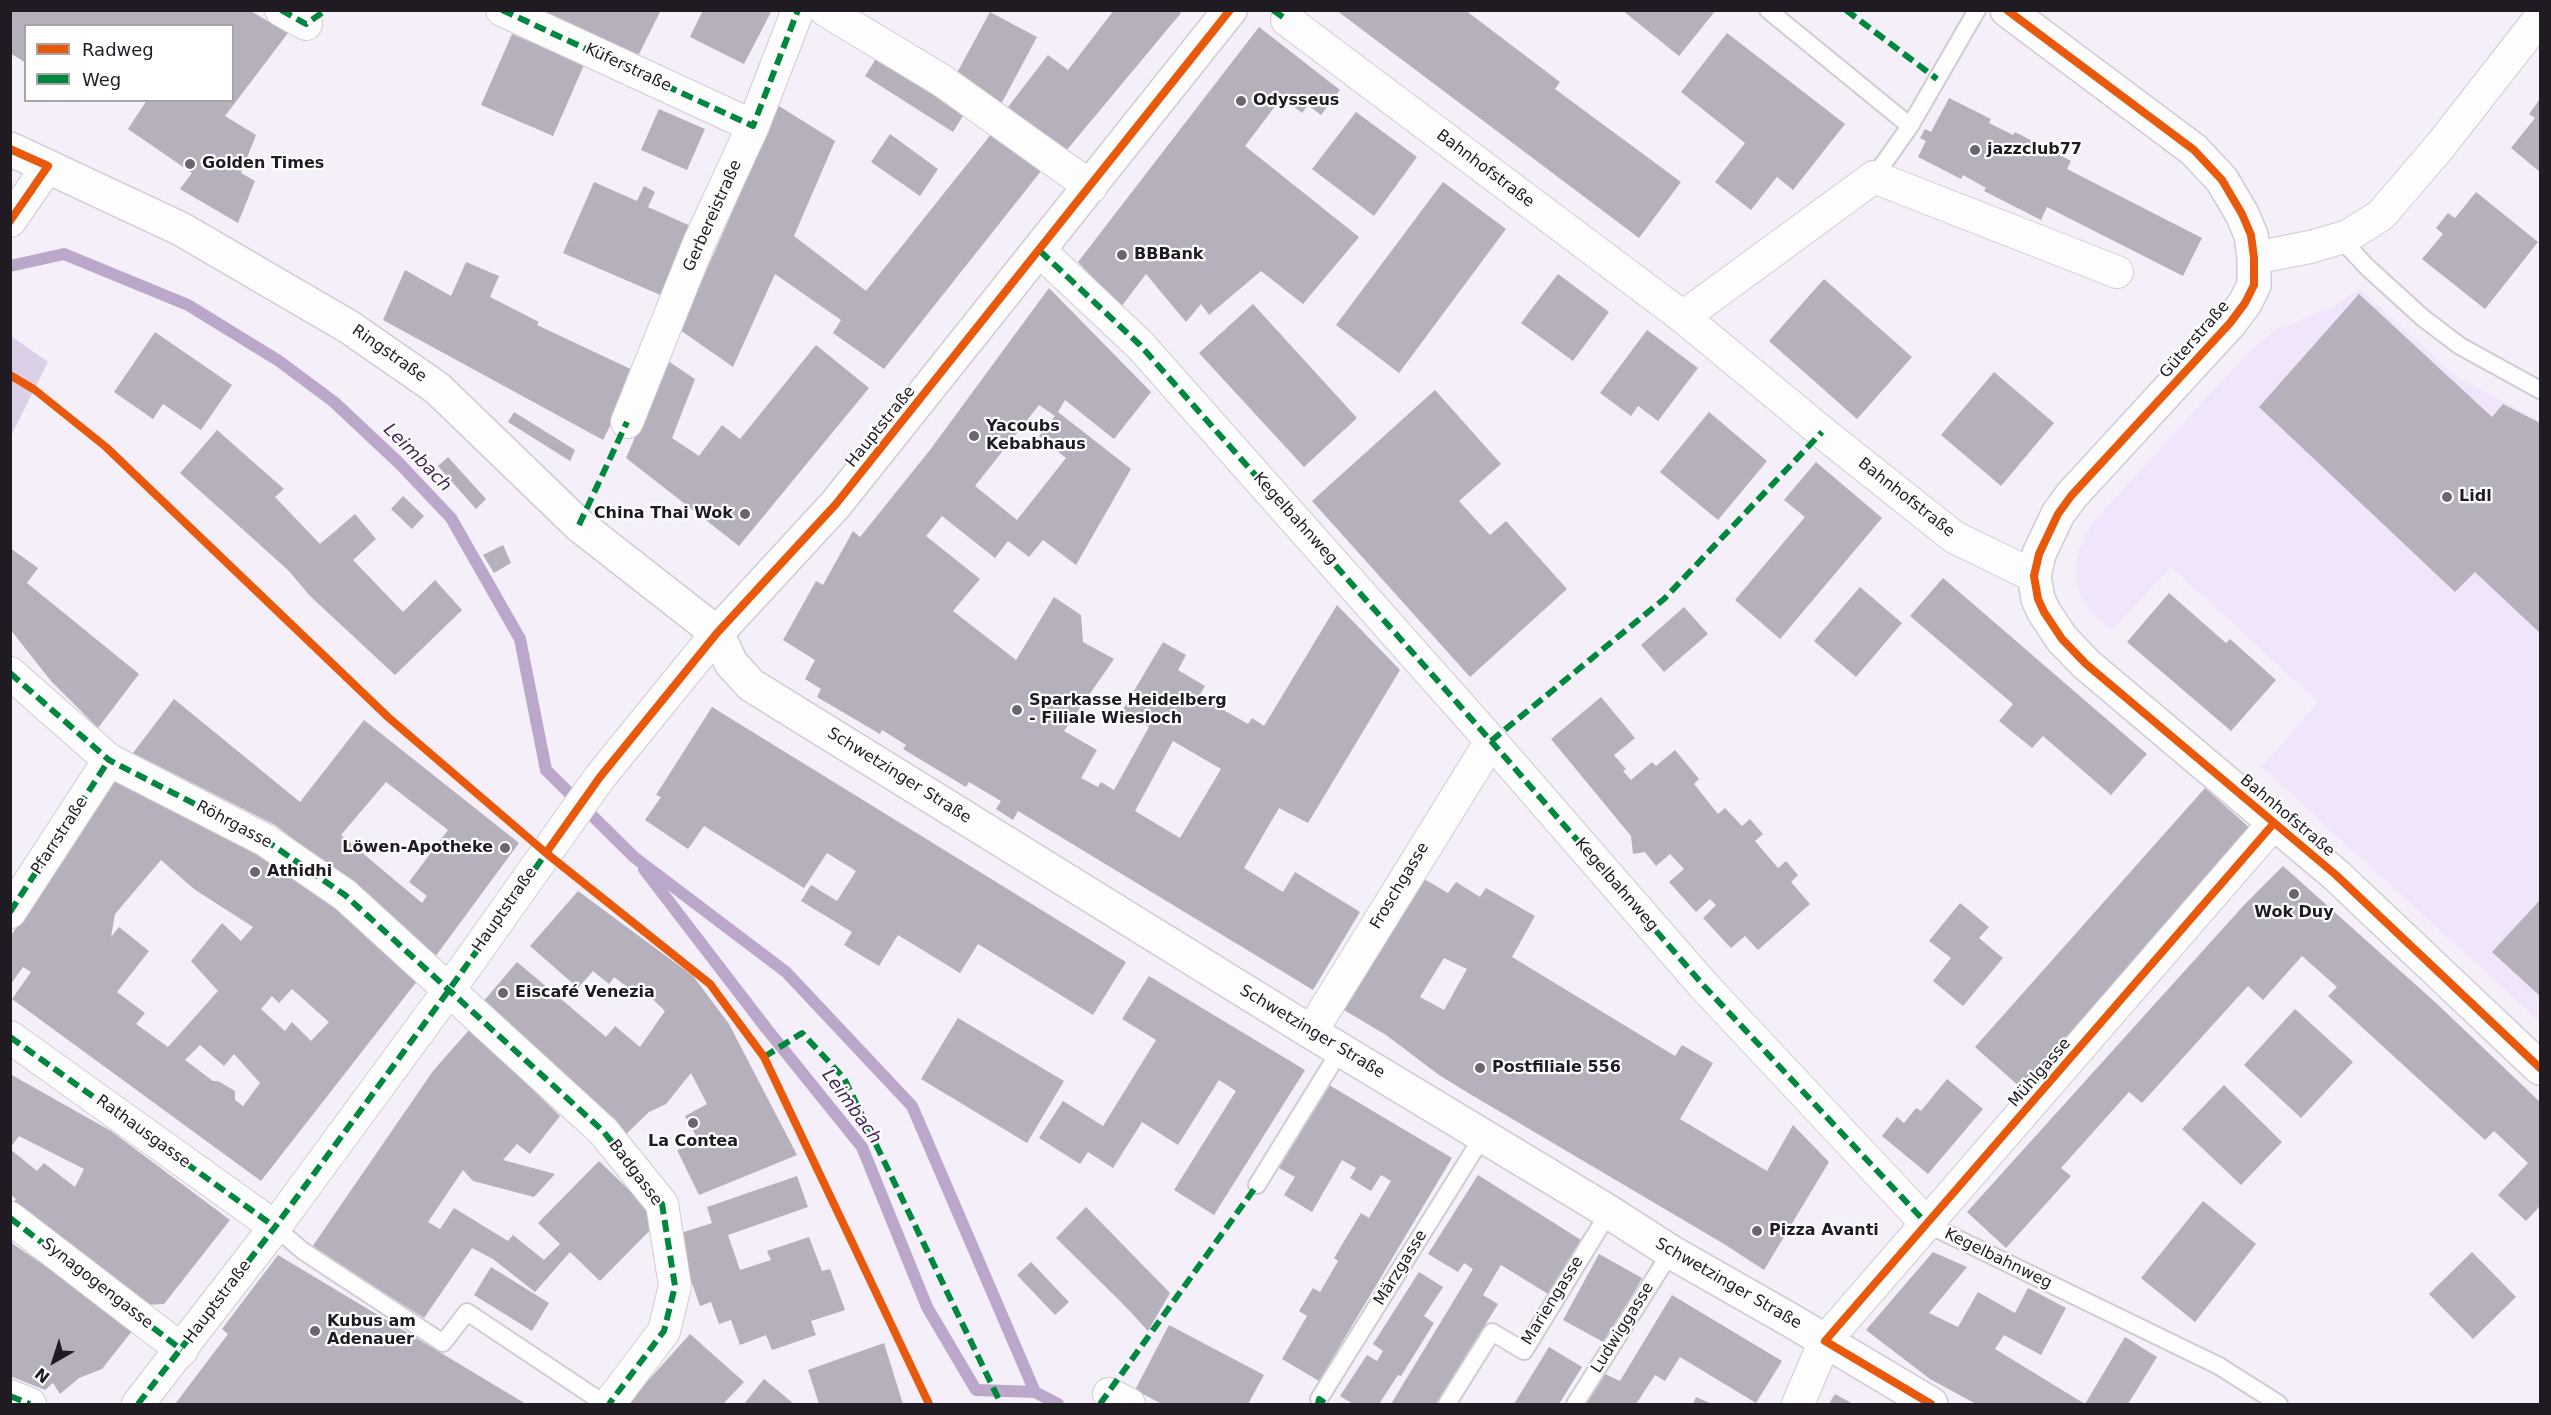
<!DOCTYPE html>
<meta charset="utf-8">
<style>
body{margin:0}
#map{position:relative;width:2551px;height:1415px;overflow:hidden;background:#f4eff9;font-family:"DejaVu Sans",sans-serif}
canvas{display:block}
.frame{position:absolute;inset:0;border:12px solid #201b23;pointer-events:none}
.legend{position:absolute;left:24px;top:24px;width:210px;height:78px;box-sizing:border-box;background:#fff;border:2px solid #a6a4a7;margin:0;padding:8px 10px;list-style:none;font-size:18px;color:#201b23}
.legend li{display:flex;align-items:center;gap:12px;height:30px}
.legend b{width:30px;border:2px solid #a6a4a7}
.north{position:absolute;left:24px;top:1331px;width:60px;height:60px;-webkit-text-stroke:4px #fff;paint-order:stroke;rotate:219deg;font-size:16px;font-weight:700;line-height:24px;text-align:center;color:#201b23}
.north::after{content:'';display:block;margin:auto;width:21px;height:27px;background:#201b23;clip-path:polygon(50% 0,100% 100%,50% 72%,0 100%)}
</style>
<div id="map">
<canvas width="2551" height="1415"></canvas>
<div class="frame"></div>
<ul class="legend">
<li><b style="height:8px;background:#e8590c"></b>Radweg</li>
<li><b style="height:8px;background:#00873e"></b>Weg</li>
</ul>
<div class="north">N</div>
</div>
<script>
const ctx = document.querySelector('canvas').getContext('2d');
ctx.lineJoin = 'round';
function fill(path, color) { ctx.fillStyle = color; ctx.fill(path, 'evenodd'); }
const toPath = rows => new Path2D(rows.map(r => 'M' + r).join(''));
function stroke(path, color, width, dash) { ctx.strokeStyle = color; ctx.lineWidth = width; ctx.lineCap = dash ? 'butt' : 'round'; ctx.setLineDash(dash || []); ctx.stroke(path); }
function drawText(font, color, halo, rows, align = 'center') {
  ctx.font = font + ' "DejaVu Sans",sans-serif'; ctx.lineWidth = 4.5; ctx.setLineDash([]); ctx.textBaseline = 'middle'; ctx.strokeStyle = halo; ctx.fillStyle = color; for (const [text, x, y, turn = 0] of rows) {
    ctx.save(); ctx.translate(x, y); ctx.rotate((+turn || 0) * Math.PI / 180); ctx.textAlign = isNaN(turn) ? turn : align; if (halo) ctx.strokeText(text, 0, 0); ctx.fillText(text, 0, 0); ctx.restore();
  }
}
fill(toPath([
 [2360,289,2457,377,2540,421,2540,1022,2261,767,2318,702,2171,567,2112,631,2091,613,2081,595,2076,581,2076,562,2082,541,2094,521,2249,351,2275,330,2330,308]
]), '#f0e5fa');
fill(toPath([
 [11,336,48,362,11,436]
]), '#dccfe8');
stroke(toPath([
 [10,266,64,254,188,305,279,361,334,402,399,463,451,518,520,639,546,770,634,857,786,972,912,1106,1035,1392,1058,1404],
 [644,869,766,1028,862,1147,927,1307,976,1390,1035,1392]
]), '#bba7ca', 12);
fill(toPath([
 [10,10,249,10,288,33,225,116,256,135,241,173,255,181,238,223,180,189,192,173,128,129,147,100,232,100,232,26,26,26,26,63,10,53],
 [525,10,661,10,633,66],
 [703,10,772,10,744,64,690,37],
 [1114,10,1178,10,1181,13,1066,151,1008,107,1048,55,1068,70],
 [1336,10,1465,10,1560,82,1555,89,1681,182,1639,238],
 [1622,10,1716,10,1679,56],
 [990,12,1037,37,999,108,952,82],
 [1259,27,1340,90,1321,115,1308,105,1302,113,1282,97,1245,146,1359,237,1303,304,1261,271,1209,315,1201,304,1186,322,1146,274,1121,307,1078,262],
 [1727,33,1845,124,1793,190,1777,177,1751,210,1715,182,1745,143,1681,92],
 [512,34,584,65,553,136,481,105],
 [879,54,966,111,953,132,865,76],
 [1949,98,1991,119,1989,123,2013,135,2015,132,2071,161,2067,169,2202,238,2183,276,2047,207,2041,220,1984,191,1986,188,1963,175,1961,179,1918,157,1926,141,1920,138,1925,129,1931,132],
 [2540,99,2540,172,2511,148,2535,118,2529,114],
 [779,106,835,141,794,236,866,291,996,128,1045,166,884,369,833,333,841,320,775,274,733,367,680,330],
 [659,109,705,129,687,170,641,150],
 [1356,112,1417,157,1374,216,1312,169],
 [890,134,938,169,920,196,871,162],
 [594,182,637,201,644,186,655,192,648,207,695,228,665,297,563,253],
 [1443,182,1506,229,1399,373,1336,325],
 [2476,192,2538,242,2485,309,2422,259,2443,234,2436,228,2448,213,2455,218],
 [466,262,499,276,490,297,539,322,537,325,637,372,603,440,383,320,405,270,451,296],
 [1558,274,1609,312,1573,361,1521,323],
 [1824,279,1912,357,1857,419,1769,341],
 [1049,288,1151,392,1114,439,1065,400,1058,412,1131,469,1076,565,1043,540,1029,557,1008,541,995,558,942,516,926,536,980,579,953,611,1016,660,1054,597,1081,615,1083,642,1114,659,1064,731,1097,750,1081,778,1098,787,1101,782,1114,790,1149,727,1122,711,1163,642,1186,655,1178,670,1205,686,1199,696,1248,724,1252,718,1264,726,1337,605,1400,670,1308,823,1279,808,1244,868,1283,892,1295,872,1360,912,1313,990,1018,811,1013,820,996,809,1001,801,969,782,966,787,903,749,906,745,882,730,880,734,817,697,821,689,805,679,815,660,783,640,816,581,823,585,853,531,860,537,930,450],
 [1039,405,1055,416,1039,436,1066,458,1017,520,975,486],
 [1173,741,1221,769,1180,838,1135,811],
 [2359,294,2492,417,2503,404,2540,423,2540,633,2475,572,2455,592,2259,407],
 [1253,304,1357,418,1304,467,1199,353],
 [1647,330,1698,368,1658,421,1638,406,1631,416,1600,393],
 [155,332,232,385,201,430,163,404,153,419,114,392],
 [816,345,869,388,739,546,626,458,668,361,695,379,672,438,699,456,722,425,740,439],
 [1994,372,2054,423,2001,486,1941,435],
 [1435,390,1501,464,1459,501,1490,535,1506,521,1567,589,1470,677,1312,501],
 [514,412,575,450,570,461,508,422],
 [1709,412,1767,461,1718,520,1660,472],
 [217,430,284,489,275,497,320,544,355,514,376,539,353,560,403,612,435,580,462,610,395,675,310,596,289,571,180,473],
 [448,457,486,499,476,509,438,466],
 [1816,462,1882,518,1780,639,1735,600,1805,517,1784,500],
 [403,496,424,516,412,529,391,509],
 [503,545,511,563,494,573,483,555],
 [10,548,38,568,27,583,139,674,98,728,51,681,10,629],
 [1943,578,2147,754,2111,795,2043,736,2032,748,1999,721,2013,704,1910,616],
 [1860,587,1902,623,1856,677,1814,641],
 [2169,593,2226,643,2230,639,2276,680,2231,731,2127,642],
 [1684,607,1708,634,1664,672,1641,645],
 [1601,697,1635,738,1614,755,1626,769,1623,771,1631,780,1652,762,1656,766,1675,750,1699,779,1694,784,1718,814,1725,808,1742,826,1750,819,1763,834,1755,841,1778,868,1786,861,1798,875,1791,882,1810,904,1758,950,1745,936,1731,948,1703,918,1716,905,1710,899,1696,912,1669,882,1684,869,1670,854,1656,866,1645,852,1633,854,1631,836,1551,739],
 [174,699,300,802,364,720,519,843,432,961,378,904,275,825,133,753],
 [386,782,448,830,409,882,427,896,422,903,341,835],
 [712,707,1126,962,1093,1015,978,944,960,973,898,935,879,966,844,945,852,932,801,901,811,885,837,901,856,871,827,853,804,888,704,826,688,849,645,820,661,797,656,795],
 [118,774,195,816,300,879,421,976,261,1181,12,999,31,972,23,967,10,985,10,937],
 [161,860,194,889,253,927,241,941,222,923,191,961,218,991,168,1047,136,1024,145,1013,117,992,149,951,119,927,111,937,115,914],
 [292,989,329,1022,311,1041,292,1022,285,1031,261,1009,272,996,279,1003],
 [200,1045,224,1066,234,1054,260,1083,243,1106,235,1100,235,1091,218,1081,213,1081,185,1060],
 [2205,788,2251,829,2021,1088,1975,1047],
 [2283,866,2435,1002,2540,1102,2540,1206,2526,1221,2498,1195,2528,1163,2494,1131,2485,1140,2328,996,2337,987,2302,956,2263,1000,2248,986,2142,1103,2129,1092,2061,1168,2071,1176,2006,1248,1967,1212,2245,904],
 [1424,879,1448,893,1456,882,1480,897,1486,888,1535,916,1512,957,1675,1056,1682,1045,1713,1063,1680,1119,1767,1171,1793,1125,1829,1162,1764,1270,1724,1244,1470,1094,1439,1075,1386,1035,1344,1010],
 [1444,958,1467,969,1444,1010,1420,997],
 [578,891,693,976,729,1024,797,1155,699,1195,677,1150,700,1143,685,1116,707,1104,691,1073,666,1104,649,1112,623,1137,482,1003,517,962,606,1037,615,1026,640,1047,665,1011,641,988,637,994,614,977,609,984,593,971,578,988,530,946],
 [2540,900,2540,996,2492,952],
 [1960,903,1989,927,1979,938,2003,958,1963,1006,1933,981,1951,958,1929,941],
 [1149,976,1305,1070,1214,1215,1174,1190,1236,1091,1219,1080,1178,1145,1142,1122,1113,1168,1088,1152,1080,1164,1039,1138,1063,1101,1103,1126,1156,1040,1122,1019],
 [2295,1009,2353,1062,2301,1118,2244,1065],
 [958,1018,1064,1081,1027,1143,921,1079],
 [470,1029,560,1116,530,1154,517,1144,503,1160,555,1174,534,1197,473,1181,463,1170,428,1222,440,1229,454,1208,508,1241,513,1235,544,1260,560,1244,538,1223,599,1161,660,1220,600,1281,570,1252,535,1292,493,1259,472,1248,424,1318,312,1247,433,1071],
 [10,1074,111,1131,230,1220,164,1304,143,1305,126,1291,125,1286,14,1202,16,1199,10,1194,10,1149,37,1171,44,1163,75,1187,84,1169,19,1136,10,1148],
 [1947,1079,1983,1109,1928,1174,1882,1136,1897,1117,1904,1123,1916,1108,1921,1111],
 [1324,1082,1452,1158,1319,1381,1282,1359,1307,1316,1299,1311,1313,1288,1320,1292,1338,1261,1334,1258,1361,1213,1369,1218,1391,1181,1381,1175,1371,1191,1350,1178,1356,1168,1342,1160,1312,1212,1284,1195,1295,1177,1274,1165],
 [2224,1085,2282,1142,2241,1185,2182,1129],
 [1478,1175,1581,1240,1548,1294,1501,1265,1483,1295,1498,1304,1436,1404,1391,1404,1473,1269,1464,1263,1458,1272,1428,1254],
 [797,1176,808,1207,728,1235,740,1270,771,1260,767,1251,809,1237,822,1271,830,1269,845,1310,811,1321,816,1335,772,1350,766,1335,740,1345,731,1320,719,1324,711,1302,700,1306,675,1235,712,1223,707,1207],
 [2203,1201,2256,1244,2195,1322,2141,1278],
 [1086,1207,1170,1293,1148,1331,1124,1305,1056,1238],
 [10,1242,60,1276,132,1331,102,1369,79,1378,60,1394,53,1383,45,1390,10,1376],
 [1933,1252,1967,1267,1929,1313,1958,1327,1978,1292,2015,1313,2028,1288,2066,1308,2041,1355,2004,1335,1995,1349,2085,1404,2125,1337,2157,1357,2128,1404,1976,1404,1930,1379,1866,1330],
 [2472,1252,2516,1297,2473,1339,2429,1294],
 [1599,1254,1642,1278,1605,1343,1563,1320],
 [278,1255,526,1404,175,1404,228,1334,222,1329],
 [1031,1262,1069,1302,1055,1315,1017,1275],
 [491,1267,549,1303,532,1331,474,1295],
 [1419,1272,1443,1287,1424,1316,1434,1323,1401,1376,1398,1375,1379,1404,1353,1404,1340,1396,1367,1355,1377,1361,1383,1351,1373,1344],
 [1672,1295,1782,1361,1756,1403,1680,1357,1665,1381,1655,1375,1636,1404,1584,1404,1603,1373,1620,1381],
 [1169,1325,1264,1375,1248,1404,1162,1404,1135,1390],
 [690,1334,744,1382,723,1404,627,1404],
 [884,1343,903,1404,819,1404,808,1370],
 [1549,1347,1582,1367,1559,1404,1514,1404],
 [764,1379,794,1404,744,1404],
 [1835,1394,1853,1404,1829,1404],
 [1696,1397,1712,1404,1693,1404]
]), '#b6afbc');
const lane = toPath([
 [1768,10,1910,126],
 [1874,177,1910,126,1977,10],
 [2340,238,2367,267,2423,318,2460,346,2540,390],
 [1257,1185,1341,1049],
 [1927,1224,2219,1366,2279,1404],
 [275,1227,303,1251,443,1343,467,1312,605,1404],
 [1319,1399,1483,1136],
 [1447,1404,1492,1332,1524,1351,1609,1212],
 [1575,1404,1671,1252]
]);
const street = toPath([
 [281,10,306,24],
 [502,10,753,126],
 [825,10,941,80,1091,187],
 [1287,20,1683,317,1822,432,1954,537,2034,576],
 [10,221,48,166],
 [1040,251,1140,345,1491,741,1704,986,1927,1224],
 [2254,258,2310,247,2348,236,2381,215,2441,145,2540,18],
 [1683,317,1874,177,2117,272],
 [627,422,699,243,753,126,798,10],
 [10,673,109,760,265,840,345,895,603,1131,662,1204,675,1286,664,1331,609,1404],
 [10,912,109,760],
 [1311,1032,1491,741],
 [10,1037,275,1227],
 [10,1218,182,1350],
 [1109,1394,1129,1404],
 [10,1396,30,1404],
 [138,1404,275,1227,449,990,600,777,717,633],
 [1798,1404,1825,1341,2274,823]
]);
const secondary = toPath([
 [2007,10,2194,150,2222,180,2242,214,2251,235,2254,258,2254,285,2245,303,2230,323,2071,496,2058,514,2039,554,2034,576,2038,599,2044,612,2062,639,2086,664,2336,875,2540,1068],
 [10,149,181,229,349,327,437,388,579,525,717,633,731,663,751,685,1311,1032,1609,1212,1671,1252,1792,1321,1931,1404],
 [717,633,836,504,1230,10]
]);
stroke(lane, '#d0cbd3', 20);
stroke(street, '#d0cbd3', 34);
stroke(secondary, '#d0cbd3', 36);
stroke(lane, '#fdfdfe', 16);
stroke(street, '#fdfdfe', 32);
stroke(secondary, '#fdfdfe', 33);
stroke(toPath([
 [281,10,306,24,326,10],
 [502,10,753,126,798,10],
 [1273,10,1287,20],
 [1846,10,1937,79],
 [1040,251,1140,345,1491,741,1704,986,1927,1224],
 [579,525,627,422],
 [10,673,109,760,265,840,345,895,603,1131,662,1204,675,1286,664,1331,609,1404],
 [1491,741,1664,599,1822,432],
 [10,912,109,760],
 [10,1037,275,1227],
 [764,1057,802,1033,844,1078,1001,1404],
 [10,1218,182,1350],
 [10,1396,30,1404],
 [138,1404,275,1227,449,990,549,849],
 [1100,1404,1257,1185],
 [1318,1404,1319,1399,1326,1404]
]), '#00873e', 6, [12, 6]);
stroke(toPath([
 [2007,10,2194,150,2222,180,2242,214,2251,235,2254,258,2254,285,2245,303,2230,323,2071,496,2058,514,2039,554,2034,576,2038,599,2044,612,2062,639,2086,664,2336,875,2540,1068],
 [10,149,48,166,10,221],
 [10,375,35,390,106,447,389,718,546,853,710,984,764,1057,929,1404],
 [546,853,600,777,717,633,836,504,1230,10],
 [1931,1404,1825,1341,2274,823]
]), '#e8590c', 8);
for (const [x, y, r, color] of [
 [1241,101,6,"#6a656e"],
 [1975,150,6,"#6a656e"],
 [190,164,6,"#6a656e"],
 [1122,255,6,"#6a656e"],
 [974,436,6,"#6a656e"],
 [2447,497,6,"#6a656e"],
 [745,514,6,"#6a656e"],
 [1017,710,6,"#6a656e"],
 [505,848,6,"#6a656e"],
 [255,872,6,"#6a656e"],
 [2294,894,6,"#6a656e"],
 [503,993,6,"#6a656e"],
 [1480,1068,6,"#6a656e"],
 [693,1123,6,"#6a656e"],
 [1757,1231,6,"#6a656e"],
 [315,1331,6,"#6a656e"]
]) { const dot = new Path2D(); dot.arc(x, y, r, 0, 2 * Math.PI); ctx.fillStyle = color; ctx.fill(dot); stroke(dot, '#fff', 2); }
drawText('16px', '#201b23', '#fff', [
 ["Küferstraße",628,68,25],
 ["Bahnhofstraße",1485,169,37],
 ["Gerbereistraße",713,216,-66],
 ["Güterstraße",2195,340,-49],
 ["Ringstraße",389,354,35],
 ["Hauptstraße",881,427,-51],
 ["Bahnhofstraße",1906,498,38],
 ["Kegelbahnweg",1295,519,48],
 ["Schwetzinger Straße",899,776,32],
 ["Bahnhofstraße",2287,816,40],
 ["Röhrgasse",234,825,28],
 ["Pfarrstraße",60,836,-57],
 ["Kegelbahnweg",1616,885,49],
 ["Froschgasse",1400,886,-59],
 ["Hauptstraße",505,910,-55],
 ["Schwetzinger Straße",1312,1032,31],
 ["Mühlgasse",2040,1073,-49],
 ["Rathausgasse",143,1132,36],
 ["Badgasse",635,1173,53],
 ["Kegelbahnweg",1998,1259,26],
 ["Märzgasse",1401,1268,-58],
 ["Synagogengasse",97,1284,38],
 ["Schwetzinger Straße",1728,1284,30],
 ["Mariengasse",1553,1301,-58],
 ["Hauptstraße",218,1302,-53],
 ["Ludwiggasse",1623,1328,-58]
]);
drawText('bold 16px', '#201b23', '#fff', [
 ["Odysseus",1253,101],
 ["jazzclub77",1987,150],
 ["Golden Times",202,164],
 ["BBBank",1134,255],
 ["Yacoubs",986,427],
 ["Kebabhaus",986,445],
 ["Lidl",2459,497],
 ["China Thai Wok",733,514,"right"],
 ["Sparkasse Heidelberg",1029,701],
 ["- Filiale Wiesloch",1029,719],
 ["Löwen-Apotheke",493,848,"right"],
 ["Athidhi",267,872],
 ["Wok Duy",2294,913,"center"],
 ["Eiscafé Venezia",515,993],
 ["Postfiliale 556",1492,1068],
 ["La Contea",693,1142,"center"],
 ["Pizza Avanti",1769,1231],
 ["Kubus am",327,1322],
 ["Adenauer",327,1340]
], 'left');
drawText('italic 18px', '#47245e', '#fff', [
 ["Leimbach",417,458,45],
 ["Leimbach",851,1107,54]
]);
</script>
